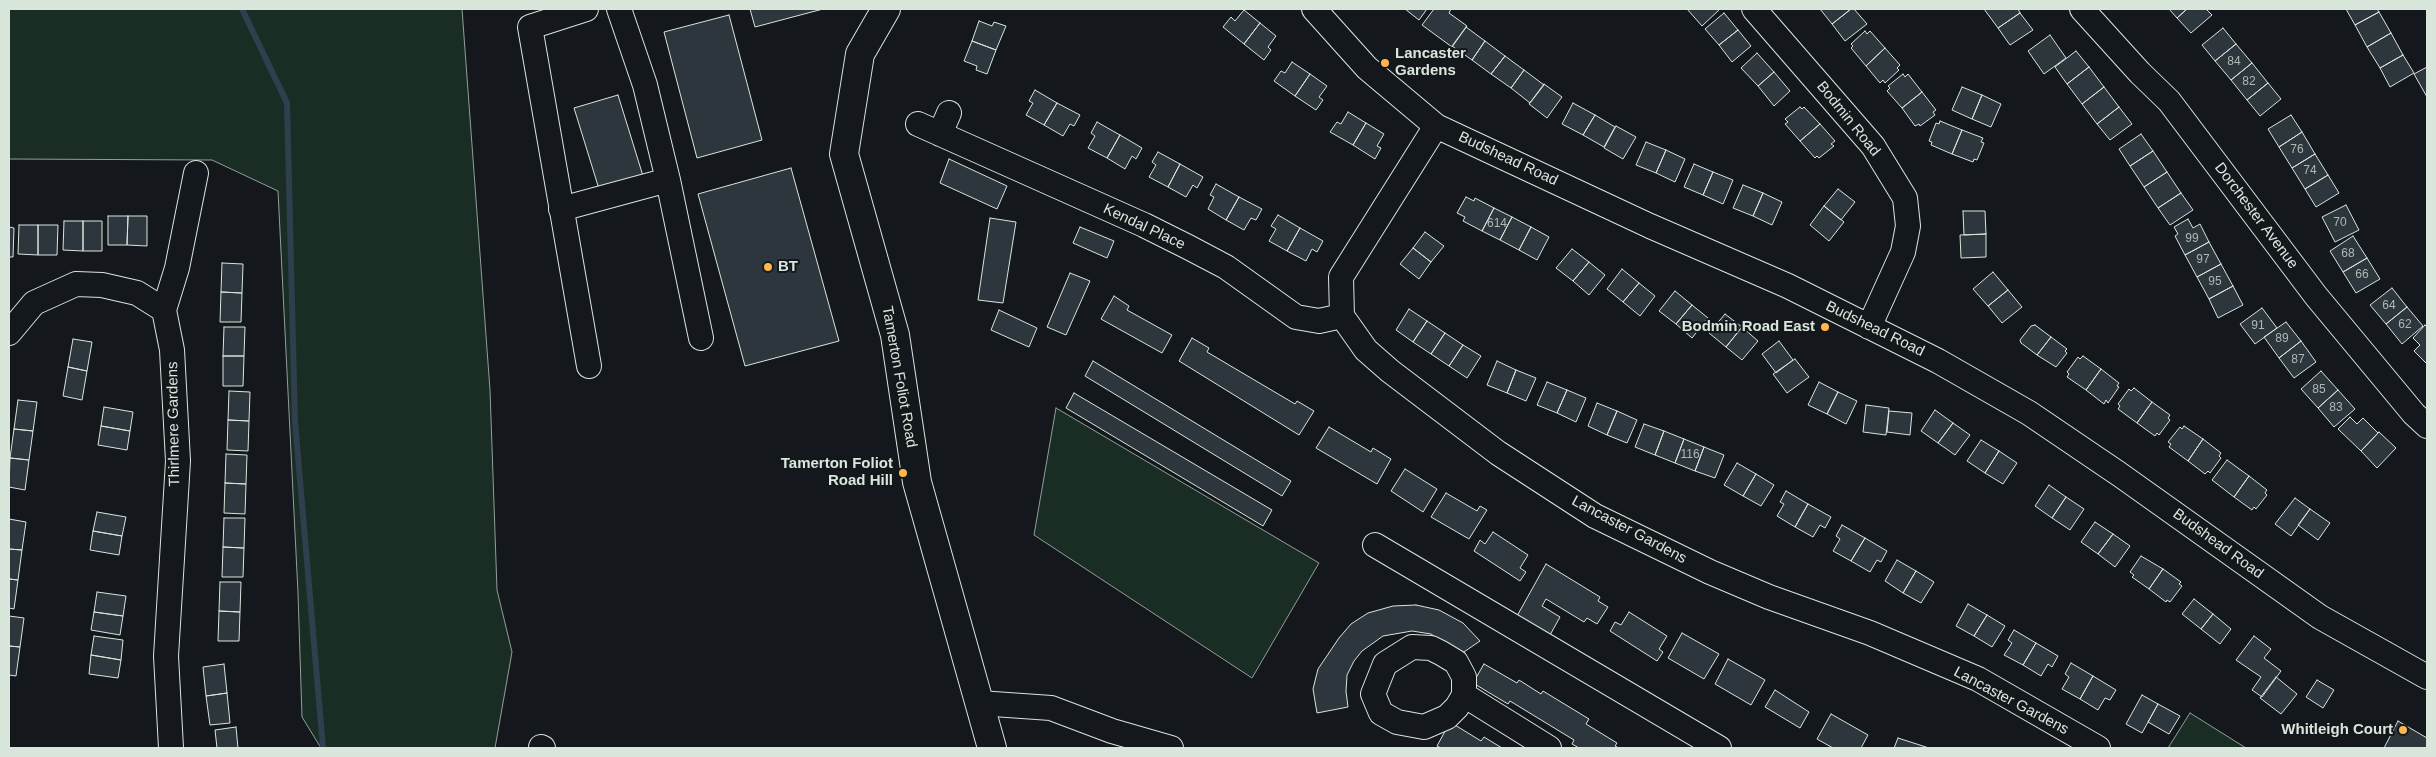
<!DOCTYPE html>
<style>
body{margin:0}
#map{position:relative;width:2436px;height:757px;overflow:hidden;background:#14181c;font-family:Helvetica,sans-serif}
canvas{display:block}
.frame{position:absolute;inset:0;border:10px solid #d8e6dc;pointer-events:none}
</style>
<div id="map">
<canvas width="2436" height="757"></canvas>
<div class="frame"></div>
</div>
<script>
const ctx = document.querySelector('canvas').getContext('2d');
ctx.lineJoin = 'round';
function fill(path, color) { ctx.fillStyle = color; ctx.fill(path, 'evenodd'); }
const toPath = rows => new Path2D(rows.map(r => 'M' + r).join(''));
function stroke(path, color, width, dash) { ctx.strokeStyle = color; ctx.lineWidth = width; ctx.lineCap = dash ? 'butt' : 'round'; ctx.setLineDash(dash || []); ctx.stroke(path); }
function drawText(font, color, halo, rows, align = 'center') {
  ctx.font = font + ' Helvetica,sans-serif'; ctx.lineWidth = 4; ctx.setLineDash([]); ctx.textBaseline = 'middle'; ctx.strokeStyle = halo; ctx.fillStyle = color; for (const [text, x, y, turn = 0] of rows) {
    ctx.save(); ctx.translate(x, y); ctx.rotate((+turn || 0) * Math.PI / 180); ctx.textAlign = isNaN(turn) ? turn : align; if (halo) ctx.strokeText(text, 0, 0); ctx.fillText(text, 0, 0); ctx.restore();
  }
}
const green = toPath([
 [9,9,462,9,490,390,497,590,512,652,495,748,321,748,302,717,298,593,278,191,212,160,9,159,9,9],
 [1056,408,1319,563,1252,678,1034,535,1056,408],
 [2190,713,2246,748,2168,748,2190,713]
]);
fill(green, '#1a2d24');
stroke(green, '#939e99', 1);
stroke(toPath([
 [242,9,287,103,295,422,323,748]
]), '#2f3f4d', 6);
const building = toPath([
 [750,9,823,9,755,27,750,9],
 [1405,9,1427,9,1419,20,1405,9],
 [1434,9,1451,9,1449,13,1467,26,1452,47,1422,25,1434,9],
 [1687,9,1720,9,1702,26,1687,9],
 [1820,9,1851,9,1832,24,1820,9],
 [1851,9,1854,9,1867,24,1845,41,1832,24,1851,9],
 [1984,9,2018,9,2020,13,1998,28,1984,9],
 [2169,9,2187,9,2177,18,2169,9],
 [2187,9,2206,9,2212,15,2191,33,2177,18,2187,9],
 [2346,9,2377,9,2379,12,2355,25,2346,9],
 [1244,10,1260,23,1244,44,1223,27,1231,17,1235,21,1244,10],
 [2379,12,2391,33,2367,47,2355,25,2379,12],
 [1724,13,1738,30,1719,45,1705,29,1724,13],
 [2020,13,2033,30,2010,45,1998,28,2020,13],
 [729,15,762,140,697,158,664,32,729,15],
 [979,21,992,26,994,22,1006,26,996,50,972,41,979,21],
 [1260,23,1276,36,1268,47,1271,50,1264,60,1244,44,1260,23],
 [1466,27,1485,41,1472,60,1452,46,1466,27],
 [2223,28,2236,44,2215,61,2202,45,2223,28],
 [1738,30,1751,46,1732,62,1719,45,1738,30],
 [1865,31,1867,34,1870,31,1885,48,1866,66,1851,48,1853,46,1851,44,1865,31],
 [2391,33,2403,55,2380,68,2367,47,2391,33],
 [2050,35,2066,58,2044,74,2028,51,2050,35],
 [972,41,996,50,987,74,976,70,977,66,964,61,972,41],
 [1485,41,1505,56,1491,74,1472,60,1485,41],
 [2236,44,2252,63,2231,80,2215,61,2236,44],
 [1885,48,1900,65,1897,68,1899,70,1885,83,1883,80,1880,83,1866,66,1885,48],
 [2076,51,2089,67,2067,84,2055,67,2076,51],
 [1757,53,1774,72,1758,86,1741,68,1757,53],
 [2403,55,2414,73,2390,87,2380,68,2403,55],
 [1505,56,1524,70,1511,88,1491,74,1505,56],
 [1292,62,1310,74,1295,96,1274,81,1281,71,1285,73,1292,62],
 [2252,63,2268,83,2247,100,2231,80,2252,63],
 [2089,67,2104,87,2082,104,2067,84,2089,67],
 [2427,67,2427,97,2414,74,2427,67],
 [1524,70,1544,85,1530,103,1511,88,1524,70],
 [1774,72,1790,91,1774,106,1758,86,1774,72],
 [1310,74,1327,86,1319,97,1323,100,1316,110,1295,96,1310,74],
 [1903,74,1905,77,1908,74,1922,92,1902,108,1887,91,1890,88,1888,86,1903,74],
 [2268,83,2281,99,2260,116,2247,100,2268,83],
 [1544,84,1562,97,1547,118,1529,104,1544,84],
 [1962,87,1982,95,1972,119,1952,110,1962,87],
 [2104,87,2119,107,2097,124,2082,104,2104,87],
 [1035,90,1057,103,1044,125,1026,115,1033,103,1029,101,1035,90],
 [1922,92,1936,110,1933,112,1935,115,1920,126,1919,124,1915,126,1902,108,1922,92],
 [618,95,643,176,599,189,574,108,618,95],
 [1982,95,2001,104,1991,127,1972,119,1982,95],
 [1057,103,1080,115,1074,126,1070,124,1063,136,1044,125,1057,103],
 [1573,103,1595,115,1583,135,1562,124,1573,103],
 [1800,107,1802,109,1804,107,1820,124,1800,141,1785,124,1788,122,1785,119,1800,107],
 [2119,107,2132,124,2110,140,2097,124,2119,107],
 [1348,112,1366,123,1353,145,1330,132,1337,122,1341,124,1348,112],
 [1595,115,1615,127,1604,147,1583,135,1595,115],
 [2291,115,2302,132,2279,147,2268,129,2291,115],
 [1940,121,1962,130,1952,154,1931,145,1932,142,1929,141,1936,123,1939,124,1940,121],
 [1097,122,1120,135,1107,158,1088,148,1095,136,1091,133,1097,122],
 [1366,123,1384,134,1377,146,1381,148,1375,159,1353,145,1366,123],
 [1820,124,1835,141,1831,144,1834,146,1819,158,1817,156,1815,158,1800,141,1820,124],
 [1616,126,1636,137,1623,159,1604,148,1616,126],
 [1962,130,1983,138,1981,142,1984,143,1977,160,1974,159,1973,162,1952,154,1962,130],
 [2302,132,2315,154,2292,168,2279,147,2302,132],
 [2141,134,2153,151,2130,166,2119,149,2141,134],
 [1120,135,1142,148,1136,159,1132,156,1125,169,1107,158,1120,135],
 [1646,142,1666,150,1656,173,1636,165,1646,142],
 [1666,150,1685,159,1675,182,1656,173,1666,150],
 [2153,151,2167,172,2144,187,2130,166,2153,151],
 [1158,152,1180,164,1168,187,1149,177,1156,165,1152,162,1158,152],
 [2315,154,2328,175,2305,189,2292,168,2315,154],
 [949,159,1007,186,997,209,940,183,949,159],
 [1180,164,1203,177,1197,188,1193,185,1186,197,1168,187,1180,164],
 [1694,164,1713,172,1703,195,1684,187,1694,164],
 [791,168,839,341,745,366,698,194,791,168],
 [1713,172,1733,180,1723,204,1703,195,1713,172],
 [2167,172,2181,193,2158,208,2144,187,2167,172],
 [2328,175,2339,193,2316,207,2305,189,2328,175],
 [1216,184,1239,197,1226,220,1208,209,1214,197,1210,195,1216,184],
 [1743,185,1763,193,1753,216,1733,208,1743,185],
 [1838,189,1855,202,1841,220,1824,206,1838,189],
 [1763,193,1782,202,1772,225,1753,216,1763,193],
 [2181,193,2193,210,2170,225,2158,208,2181,193],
 [1239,197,1262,209,1256,220,1251,218,1244,230,1226,220,1239,197],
 [1466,197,1474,201,1475,198,1494,208,1482,231,1463,221,1465,217,1457,213,1466,197],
 [2346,205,2359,230,2335,242,2322,217,2346,205],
 [1824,206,1844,222,1829,241,1810,225,1824,206],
 [1494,208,1512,217,1500,240,1482,231,1494,208],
 [1963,211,1985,211,1986,234,1964,235,1963,211],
 [1278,215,1300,228,1287,251,1269,241,1276,229,1271,226,1278,215],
 [108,216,128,216,127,245,108,245,108,216],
 [128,216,147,216,147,246,127,245,128,216],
 [1512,217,1531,227,1519,250,1500,240,1512,217],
 [990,218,1016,222,1003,303,978,300,990,218],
 [2188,219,2193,228,2200,224,2209,242,2185,255,2175,236,2178,234,2174,227,2188,219],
 [64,221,83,221,83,251,63,250,64,221],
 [83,221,102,221,102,251,83,251,83,221],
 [19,225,38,225,38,255,18,254,19,225],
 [38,225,58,225,57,255,38,255,38,225],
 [9,227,14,228,13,257,9,257,9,227],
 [1080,227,1114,241,1107,258,1073,243,1080,227],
 [1531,227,1549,237,1537,260,1519,250,1531,227],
 [1300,228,1323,241,1317,252,1312,249,1306,261,1287,251,1300,228],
 [1425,232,1444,246,1431,262,1413,248,1425,232],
 [1986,234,1986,257,1961,258,1960,235,1986,234],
 [2353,236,2367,258,2343,272,2330,251,2353,236],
 [2209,242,2221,264,2197,277,2185,255,2209,242],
 [1413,248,1431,262,1419,279,1400,264,1413,248],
 [1572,249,1589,262,1573,281,1556,268,1572,249],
 [2367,258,2380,279,2356,293,2343,272,2367,258],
 [1589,262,1605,275,1589,295,1573,281,1589,262],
 [222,263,243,264,242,293,221,292,222,263],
 [2221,264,2233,286,2209,299,2197,277,2221,264],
 [1622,269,1639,283,1623,302,1607,289,1622,269],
 [1993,272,2008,290,1988,306,1973,289,1993,272],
 [1070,273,1090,281,1066,335,1047,327,1070,273],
 [1639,283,1655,296,1640,316,1623,302,1639,283],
 [2233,286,2243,305,2218,318,2209,299,2233,286],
 [2392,288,2407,307,2386,324,2370,305,2392,288],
 [2008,290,2022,307,2002,323,1988,306,2008,290],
 [1675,291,1692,305,1676,324,1659,311,1675,291],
 [221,292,242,293,241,322,220,322,221,292],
 [1114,296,1129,306,1127,310,1172,335,1162,353,1101,319,1114,296],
 [1692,305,1708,318,1692,338,1676,324,1692,305],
 [2407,307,2423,326,2402,344,2386,324,2407,307],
 [2262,308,2277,328,2255,344,2240,324,2262,308],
 [1409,309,1427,321,1413,342,1396,330,1409,309],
 [999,310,1037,328,1029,347,991,330,999,310],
 [1725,314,1742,327,1726,347,1709,333,1725,314],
 [1427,321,1445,333,1431,354,1413,342,1427,321],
 [2286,322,2301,341,2279,358,2264,337,2286,322],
 [2035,325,2051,337,2037,355,2021,343,2020,340,2031,326,2035,325],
 [2425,325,2427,327,2427,364,2414,351,2420,345,2413,338,2425,325],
 [224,327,245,327,244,356,223,356,224,327],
 [1742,327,1758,341,1742,360,1726,347,1742,327],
 [1445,333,1463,345,1449,366,1431,354,1445,333],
 [2051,337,2067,349,2065,351,2067,353,2056,367,2037,355,2051,337],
 [1192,338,1209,348,1207,352,1295,404,1297,401,1314,411,1299,435,1179,361,1192,338],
 [73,339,92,342,87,371,68,367,73,339],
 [1779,341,1793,360,1776,373,1762,354,1779,341],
 [2301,341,2316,362,2294,378,2279,358,2301,341],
 [1463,345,1481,356,1467,378,1449,366,1463,345],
 [223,356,244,356,243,386,223,386,223,356],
 [2083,356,2101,369,2086,390,2067,377,2069,374,2067,372,2078,357,2080,359,2083,356],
 [1795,359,1809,377,1787,393,1773,374,1795,359],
 [1093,361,1291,481,1282,496,1085,376,1093,361],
 [1497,361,1516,370,1507,393,1487,385,1497,361],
 [68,367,87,371,82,400,63,396,68,367],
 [2101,369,2119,383,2117,386,2119,387,2108,403,2106,400,2104,404,2086,390,2101,369],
 [1516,370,1536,378,1526,401,1507,393,1516,370],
 [2321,371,2338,390,2318,408,2301,389,2321,371],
 [1547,382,1567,390,1557,413,1537,405,1547,382],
 [1819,382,1838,392,1827,414,1808,405,1819,382],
 [2134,388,2152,402,2137,423,2118,409,2120,406,2118,404,2129,389,2131,391,2134,388],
 [1567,390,1586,398,1576,422,1557,413,1567,390],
 [2338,390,2355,409,2334,427,2318,408,2338,390],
 [229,391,250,392,249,421,228,420,229,391],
 [1838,392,1857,401,1846,424,1827,414,1838,392],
 [1074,393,1272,510,1263,526,1066,408,1074,393],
 [18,400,37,402,33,431,14,429,18,400],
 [2152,402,2170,415,2168,418,2170,420,2159,435,2157,433,2155,436,2137,423,2152,402],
 [1597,403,1617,411,1607,435,1588,426,1597,403],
 [1866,405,1889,408,1886,435,1863,432,1866,405],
 [104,407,133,412,130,431,101,426,104,407],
 [1935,410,1953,423,1938,443,1921,431,1935,410],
 [1617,411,1637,420,1627,443,1607,435,1617,411],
 [1889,411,1912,413,1910,435,1887,432,1889,411],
 [2350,417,2357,424,2363,418,2378,433,2361,451,2338,429,2350,417],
 [228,420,249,421,248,451,227,450,228,420],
 [1953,423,1970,435,1955,455,1938,443,1953,423],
 [1644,424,1664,431,1655,455,1635,447,1644,424],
 [101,426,130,431,127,450,98,445,101,426],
 [2184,426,2203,439,2188,461,2169,447,2171,444,2168,442,2180,427,2182,429,2184,426],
 [1329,427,1371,452,1373,448,1391,459,1377,484,1316,448,1329,427],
 [14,429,33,431,29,460,10,458,14,429],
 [1664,431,1684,439,1675,463,1655,455,1664,431],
 [2379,432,2396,448,2377,468,2361,451,2379,432],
 [1684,439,1704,447,1695,471,1675,463,1684,439],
 [2203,439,2221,453,2219,456,2221,458,2210,473,2208,471,2205,474,2188,461,2203,439],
 [1981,440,1999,451,1985,473,1967,461,1981,440],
 [1704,447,1724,455,1715,478,1695,471,1704,447],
 [1999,451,2017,463,2003,484,1985,473,1999,451],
 [226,454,247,455,246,484,225,483,226,454],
 [10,458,29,460,25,490,9,487,10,458],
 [2227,460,2249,476,2234,497,2212,480,2227,460],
 [1737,463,1756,474,1743,496,1724,485,1737,463],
 [1405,469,1437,489,1423,512,1391,491,1405,469],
 [1756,474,1774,485,1761,506,1743,496,1756,474],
 [2249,476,2267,490,2265,493,2267,495,2256,509,2254,507,2252,510,2234,497,2249,476],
 [225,483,246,484,245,514,224,513,225,483],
 [2049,485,2066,497,2052,518,2035,506,2049,485],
 [1786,491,1808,504,1795,527,1777,516,1784,504,1780,502,1786,491],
 [1446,493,1477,511,1480,506,1487,510,1469,539,1431,517,1446,493],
 [2066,497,2084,509,2070,530,2052,518,2066,497],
 [2295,498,2310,509,2291,536,2275,524,2295,498],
 [1808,504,1831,517,1825,528,1820,525,1813,537,1795,527,1808,504],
 [2310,509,2330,523,2318,540,2298,525,2310,509],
 [97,512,126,517,122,536,93,531,97,512],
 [224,518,245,518,244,548,223,547,224,518],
 [9,519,26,522,22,550,9,549,9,519],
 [2095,522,2113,534,2098,554,2081,542,2095,522],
 [1842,525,1865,538,1851,561,1833,551,1840,539,1836,536,1842,525],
 [93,531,122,536,119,555,90,550,93,531],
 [1493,532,1528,555,1520,568,1526,572,1520,581,1474,551,1480,540,1485,544,1493,532],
 [2113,534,2130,546,2115,567,2098,554,2113,534],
 [1865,538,1887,551,1881,562,1877,560,1870,572,1851,561,1865,538],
 [223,547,244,548,243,577,222,577,223,547],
 [9,549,22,550,18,580,9,579,9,549],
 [2141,556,2163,569,2149,589,2132,577,2134,575,2130,572,2141,556],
 [1897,560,1916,571,1903,593,1885,581,1897,560],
 [1546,564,1600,597,1598,601,1608,607,1597,624,1587,618,1584,622,1546,599,1542,606,1560,617,1550,635,1517,616,1546,564],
 [2163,569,2181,582,2179,584,2182,586,2170,602,2167,600,2166,602,2149,589,2163,569],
 [1916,571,1934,582,1921,603,1903,593,1916,571],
 [9,579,18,580,14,609,9,608,9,579],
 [220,582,241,582,240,612,219,611,220,582],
 [97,592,126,596,123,616,94,612,97,592],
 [2194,599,2213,614,2201,629,2182,614,2194,599],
 [1968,604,1987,615,1974,636,1956,626,1968,604],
 [1416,605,1439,610,1463,623,1480,641,1458,656,1446,644,1431,634,1412,631,1383,636,1362,651,1354,661,1347,675,1346,691,1348,707,1317,713,1313,689,1318,669,1339,638,1351,624,1368,613,1393,606,1416,605],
 [219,611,240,612,239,641,218,641,219,611],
 [94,612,123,616,120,635,91,630,94,612],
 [1629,612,1667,636,1659,649,1663,652,1657,661,1610,631,1615,622,1621,625,1629,612],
 [2213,614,2231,629,2220,644,2201,629,2213,614],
 [1987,615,2005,626,1992,647,1974,636,1987,615],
 [9,616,24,618,20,647,9,646,9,616],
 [2014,630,2036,643,2023,665,2004,655,2012,643,2008,640,2014,630],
 [1682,633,1719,654,1704,679,1668,658,1682,633],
 [94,636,123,640,121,660,91,655,94,636],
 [2254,636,2271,649,2264,658,2281,671,2262,697,2252,690,2261,677,2236,660,2254,636],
 [2036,643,2058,656,2052,667,2048,664,2041,676,2023,665,2036,643],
 [9,646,20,647,16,676,9,675,9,646],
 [91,655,121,660,118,678,89,674,91,655],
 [1728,659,1765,680,1751,705,1715,684,1728,659],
 [2071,663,2093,676,2080,699,2062,689,2069,677,2065,674,2071,663],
 [224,664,227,693,206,696,203,667,224,664],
 [1484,664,1517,683,1519,680,1541,694,1543,691,1589,719,1586,724,1617,743,1615,746,1619,748,1579,748,1572,744,1574,740,1510,701,1508,704,1473,683,1484,664],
 [2093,676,2116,690,2110,700,2105,698,2098,710,2080,699,2093,676],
 [2276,677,2297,694,2281,714,2260,698,2276,677],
 [2317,680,2334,690,2323,708,2306,697,2317,680],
 [1775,690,1809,712,1800,728,1765,707,1775,690],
 [227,693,230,723,210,725,206,696,227,693],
 [2142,695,2158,704,2142,733,2126,724,2142,695],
 [2158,704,2180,716,2169,734,2148,722,2158,704],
 [1831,714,1868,735,1861,748,1833,748,1817,739,1831,714],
 [2398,721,2427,738,2427,748,2384,748,2398,721],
 [1450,722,1481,741,1484,737,1502,748,1441,748,1437,746,1450,722],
 [236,727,238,748,217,748,215,730,236,727],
 [1898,738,1929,748,1894,748,1898,738]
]);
fill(building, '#2c363c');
stroke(building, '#d8e6dc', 1);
const minor = toPath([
 [586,9,530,27,589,366],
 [619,9,645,85,668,180,701,338],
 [1314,9,1367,68,1436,126,1650,226,1788,286,1938,361,2029,413,2119,474,2320,617,2427,677],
 [1754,9,1873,146,1905,198,1908,226,1903,252,1869,327],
 [2082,9,2140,73,2169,101,2316,296,2414,414,2427,426],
 [918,124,1144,225,1188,247,1226,267,1296,317,1319,321,1342,316],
 [1436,126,1341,277,1342,316,1366,350,1390,371,1498,453,1595,516,1710,572,1769,597,1870,633,1978,679,2098,748],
 [940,134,949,113],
 [561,209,668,180],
 [164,310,177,268,196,173],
 [9,333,34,303,76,284,102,285,137,293,164,310,172,350,178,461,166,656,171,748],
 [1375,545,1719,748],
 [1412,647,1431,648,1441,653,1456,662,1464,677,1464,695,1457,707,1447,717,1424,727,1397,722,1381,713,1373,694,1385,664,1412,647],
 [1464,695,1549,748],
 [979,703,1051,708,1112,731,1171,748],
 [541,747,543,748]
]);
const major = toPath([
 [886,9,860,54,844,154,895,335,917,482,992,748]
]);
stroke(minor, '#d8e6dc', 26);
stroke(major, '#d8e6dc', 30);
stroke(minor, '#14181c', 24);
stroke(major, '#14181c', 28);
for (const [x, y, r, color] of [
 [1385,63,5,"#ffb74d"],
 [768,267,5,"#ffb74d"],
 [1825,327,5,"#ffb74d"],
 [903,473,5,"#ffb74d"],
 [2403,730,5,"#ffb74d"]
]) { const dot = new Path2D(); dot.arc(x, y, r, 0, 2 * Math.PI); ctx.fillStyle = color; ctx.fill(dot); stroke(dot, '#14181c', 2); }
drawText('12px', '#adbab4', null, [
 ["84",2234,62],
 ["82",2249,82],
 ["76",2297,150],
 ["74",2310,171],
 ["70",2340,223],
 ["614",1497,224],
 ["99",2192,239],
 ["68",2348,254],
 ["97",2203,260],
 ["66",2362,275],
 ["95",2215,282],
 ["64",2389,306],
 ["62",2405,325],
 ["91",2258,326],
 ["89",2282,339],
 ["87",2298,360],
 ["85",2319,390],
 ["83",2336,408],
 ["116",1690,455]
]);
drawText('bold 15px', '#d8e6dc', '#14181c', [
 ["Lancaster",1395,54,"left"],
 ["Gardens",1395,71,"left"],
 ["BT",778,267,"left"],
 ["Bodmin Road East",1815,327],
 ["Tamerton Foliot",893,464],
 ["Road Hill",893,481],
 ["Whitleigh Court",2393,730]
], 'right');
drawText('15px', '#d8e6dc', '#14181c', [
 ["Bodmin Road",1848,119,51],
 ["Budshead Road",1508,159,25],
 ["Dorchester Avenue",2256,216,53],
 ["Kendal Place",1144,227,25],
 ["Budshead Road",1875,329,26],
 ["Tamerton Foliot Road",899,377,80],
 ["Thirlmere Gardens",174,424,-91],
 ["Lancaster Gardens",1629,530,28],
 ["Budshead Road",2218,544,36],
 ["Lancaster Gardens",2011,701,28]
]);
</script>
